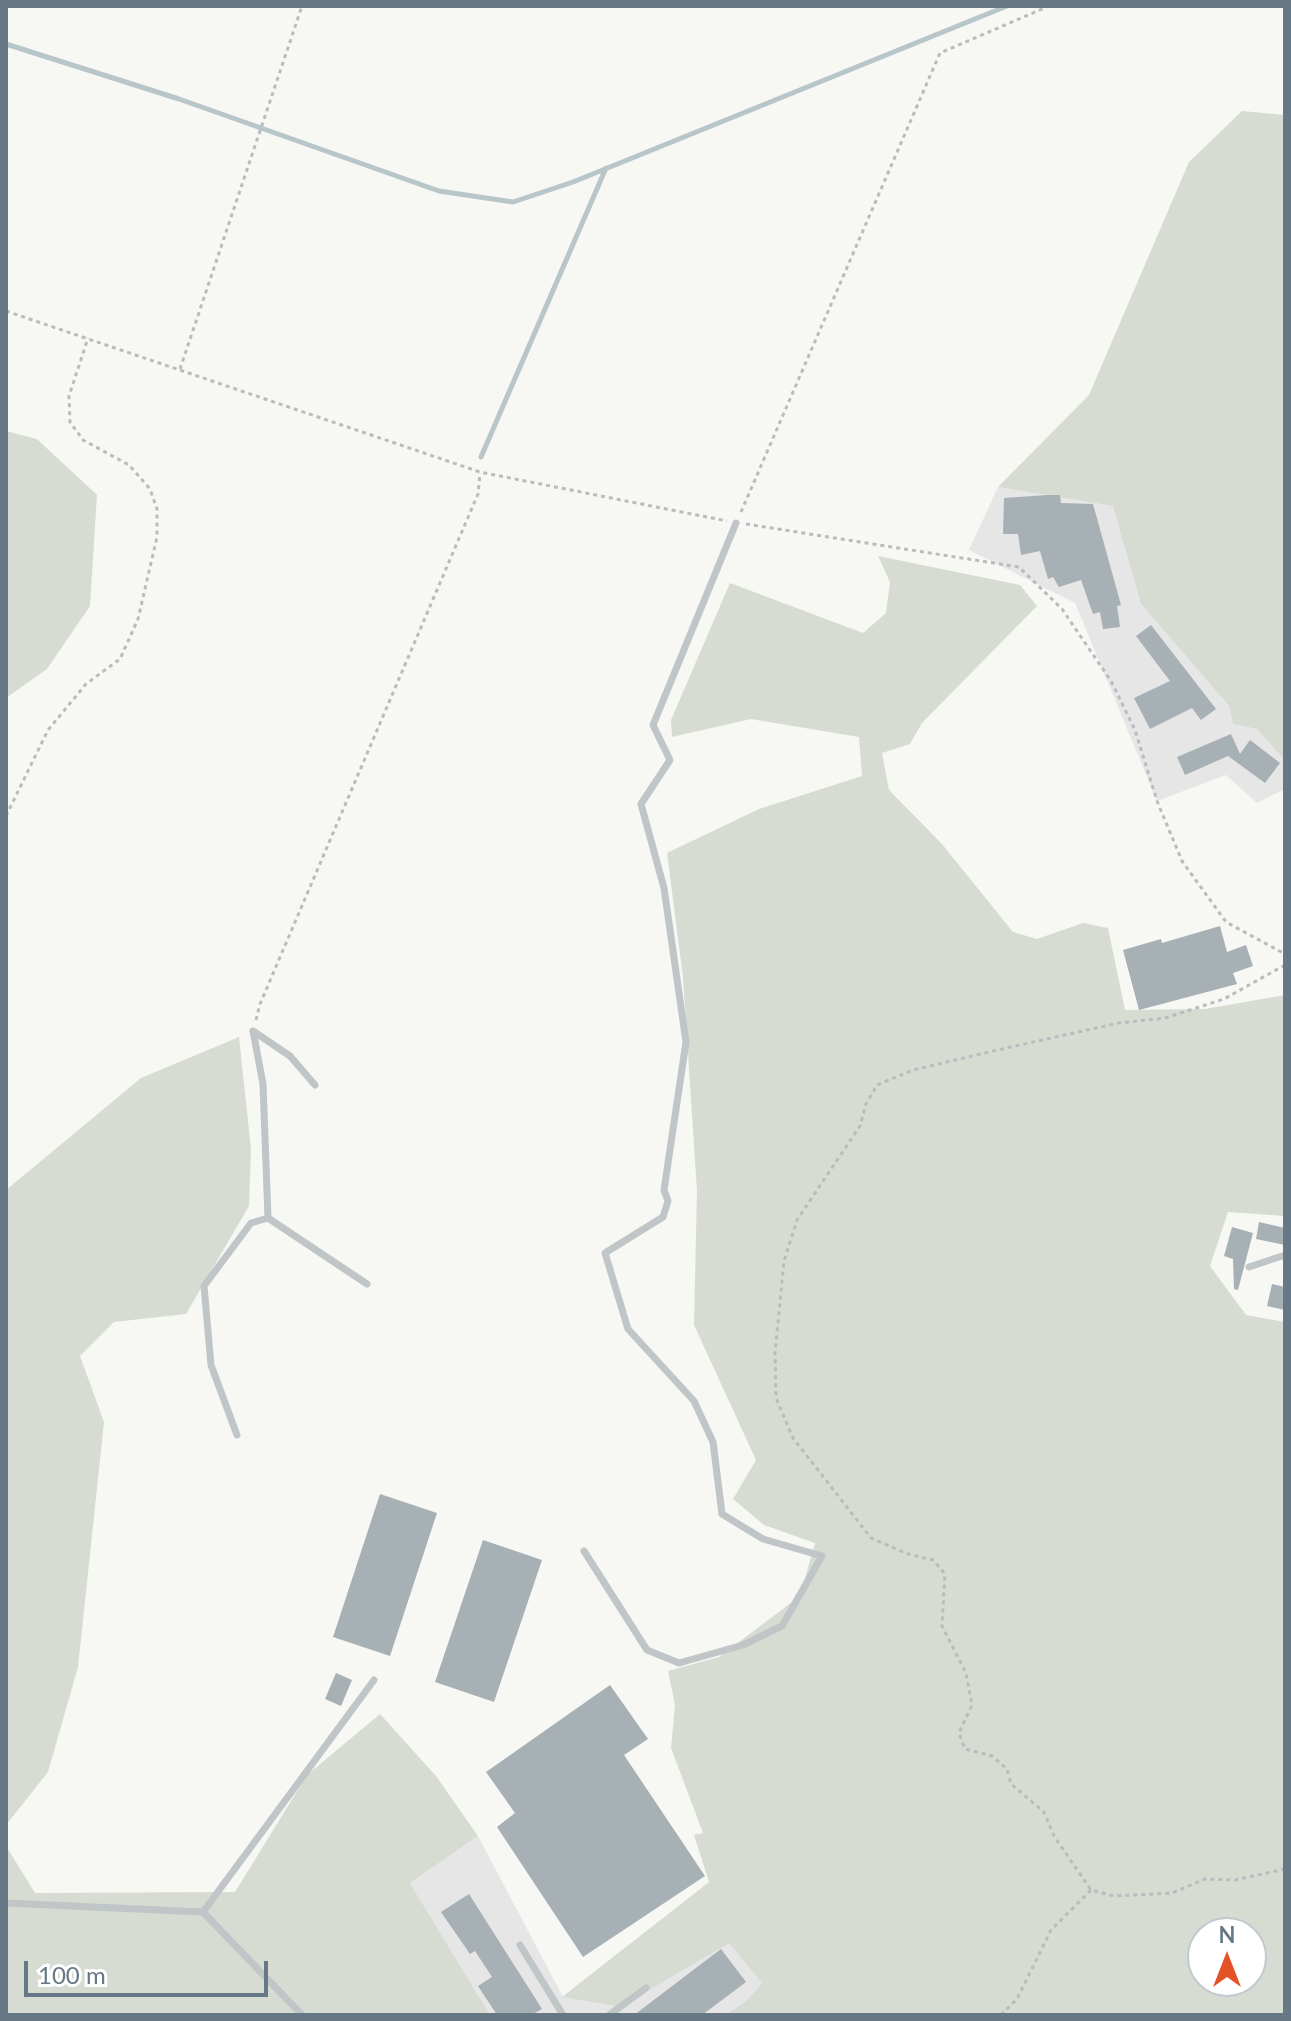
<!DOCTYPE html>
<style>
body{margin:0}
#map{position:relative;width:1291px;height:2021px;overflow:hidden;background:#f7f7f4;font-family:Lato,sans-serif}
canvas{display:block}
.frame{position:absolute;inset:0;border:8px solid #667885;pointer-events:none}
.north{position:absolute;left:1187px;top:1917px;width:80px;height:80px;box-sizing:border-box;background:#fff;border:2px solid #c2c9ce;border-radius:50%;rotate:0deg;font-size:22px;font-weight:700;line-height:32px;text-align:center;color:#667885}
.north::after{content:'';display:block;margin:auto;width:28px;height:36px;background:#e45227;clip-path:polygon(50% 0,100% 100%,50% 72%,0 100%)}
.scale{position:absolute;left:24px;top:1961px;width:244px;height:36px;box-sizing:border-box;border:4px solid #667885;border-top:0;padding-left:10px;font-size:24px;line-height:28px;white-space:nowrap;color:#667885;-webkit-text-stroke:6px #fff;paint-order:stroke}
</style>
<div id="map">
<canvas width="1291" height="2021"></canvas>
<div class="frame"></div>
<div class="north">N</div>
<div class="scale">100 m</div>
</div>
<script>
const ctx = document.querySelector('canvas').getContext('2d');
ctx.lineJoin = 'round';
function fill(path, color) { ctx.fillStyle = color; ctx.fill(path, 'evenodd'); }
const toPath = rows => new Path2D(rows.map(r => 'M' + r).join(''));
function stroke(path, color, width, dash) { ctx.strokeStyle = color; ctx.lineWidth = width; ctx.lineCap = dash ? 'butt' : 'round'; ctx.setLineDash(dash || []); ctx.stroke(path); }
fill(toPath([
 [998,487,1114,506,1141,604,1229,706,1233,724,1257,729,1285,761,1285,789,1257,803,1226,775,1157,801,1075,603,969,550],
 [478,1836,563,1997,620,2007,729,1942,762,1983,746,2001,726,2015,490,2015,410,1883]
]), '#e5e6e5');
fill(toPath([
 [1242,111,1285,115,1285,761,1257,729,1233,724,1229,706,1141,604,1113,506,998,487,1089,395,1189,162],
 [6,431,37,439,97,495,90,606,47,669,6,698],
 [878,556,1020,585,1037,606,922,723,910,744,882,753,889,790,942,844,1013,932,1037,939,1083,923,1108,928,1125,1010,1205,1009,1285,995,1285,1216,1228,1212,1210,1266,1246,1315,1285,1322,1285,2015,726,2015,746,2001,762,1983,729,1943,620,2007,562,1997,709,1882,694,1835,703,1833,671,1748,675,1705,668,1671,719,1657,800,1596,815,1543,764,1525,733,1499,756,1460,694,1325,697,1191,683,977,667,853,759,809,862,776,859,737,751,719,672,737,671,720,730,583,863,633,886,613,890,582],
 [1203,1933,1251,1933,1251,1981,1203,1981],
 [239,1037,251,1149,249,1206,186,1314,114,1322,80,1356,104,1422,78,1667,48,1772,6,1825,6,1190,141,1078],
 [380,1714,436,1776,478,1836,410,1883,490,2015,6,2015,6,1846,35,1893,235,1892,307,1775]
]), '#d7dcd3');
stroke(toPath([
 [6,44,179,99,439,191,513,202,573,182,1007,6],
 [481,457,606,168]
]), '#b8c5c9', 5);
fill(toPath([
 [1047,495,1060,495,1061,503,1093,504,1121,605,1117,606,1120,627,1103,629,1100,612,1093,614,1081,580,1059,587,1053,577,1048,579,1040,551,1021,555,1018,534,1003,534,1004,498],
 [1151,625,1216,709,1201,720,1192,708,1150,729,1134,698,1170,681,1136,636],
 [1231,734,1240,754,1250,740,1280,763,1265,783,1228,756,1185,775,1177,757],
 [1220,926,1227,952,1246,945,1253,966,1233,973,1237,984,1139,1010,1123,950,1161,939,1162,943],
 [1259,1222,1285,1228,1285,1245,1256,1239],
 [1232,1227,1253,1233,1238,1290,1234,1289,1233,1259,1224,1256],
 [1272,1284,1285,1287,1285,1310,1267,1306],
 [380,1494,437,1513,390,1656,333,1637],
 [483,1540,542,1560,494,1702,435,1682],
 [336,1673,352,1680,341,1706,325,1699],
 [610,1685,648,1739,624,1755,705,1876,583,1957,497,1827,515,1813,486,1772],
 [469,1894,542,2009,531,2015,497,2015,478,1986,492,1977,475,1951,470,1954,441,1912],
 [721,1949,746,1982,702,2015,634,2015]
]), '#a7b0b5');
stroke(toPath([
 [6,311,480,472,727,521],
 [180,369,302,6],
 [741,512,940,53,1049,6],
 [746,524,1019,567,1062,609,1111,681,1135,730,1157,801,1182,861,1226,922,1285,954],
 [6,816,48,730,86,684,120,659,138,619,157,537,157,509,150,489,129,465,83,440,70,422,69,396,88,338],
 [1285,965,1224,999,1165,1018,1119,1023,1006,1048,913,1070,877,1085,866,1104,860,1126,797,1220,784,1261,775,1353,776,1398,793,1438,871,1538,908,1554,933,1560,945,1574,942,1626,966,1673,972,1705,959,1733,965,1749,992,1756,1007,1769,1011,1784,1044,1812,1054,1836,1091,1890,1114,1896,1172,1893,1205,1879,1235,1880,1285,1869],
 [256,1020,260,1004,478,494,480,473],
 [1001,2015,1017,1999,1051,1930,1091,1890]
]), '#b8bcbf', 3, [4, 4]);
stroke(toPath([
 [253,1031,263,1084,268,1218],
 [253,1031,290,1056,315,1085],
 [1249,1267,1285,1255],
 [237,1435,211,1365,204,1286,251,1223,268,1218,367,1284],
 [584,1551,647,1650,679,1663,743,1645,782,1626,822,1556,763,1539,722,1514,713,1442,694,1401,628,1329,605,1253,663,1217,668,1201,664,1190,686,1042,664,888,641,804,670,760,653,725,736,523],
 [6,1903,203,1912,302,2015],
 [203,1912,374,1680],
 [520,1945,563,2015],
 [609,2015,646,1988]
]), '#c0c5c8', 7);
</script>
